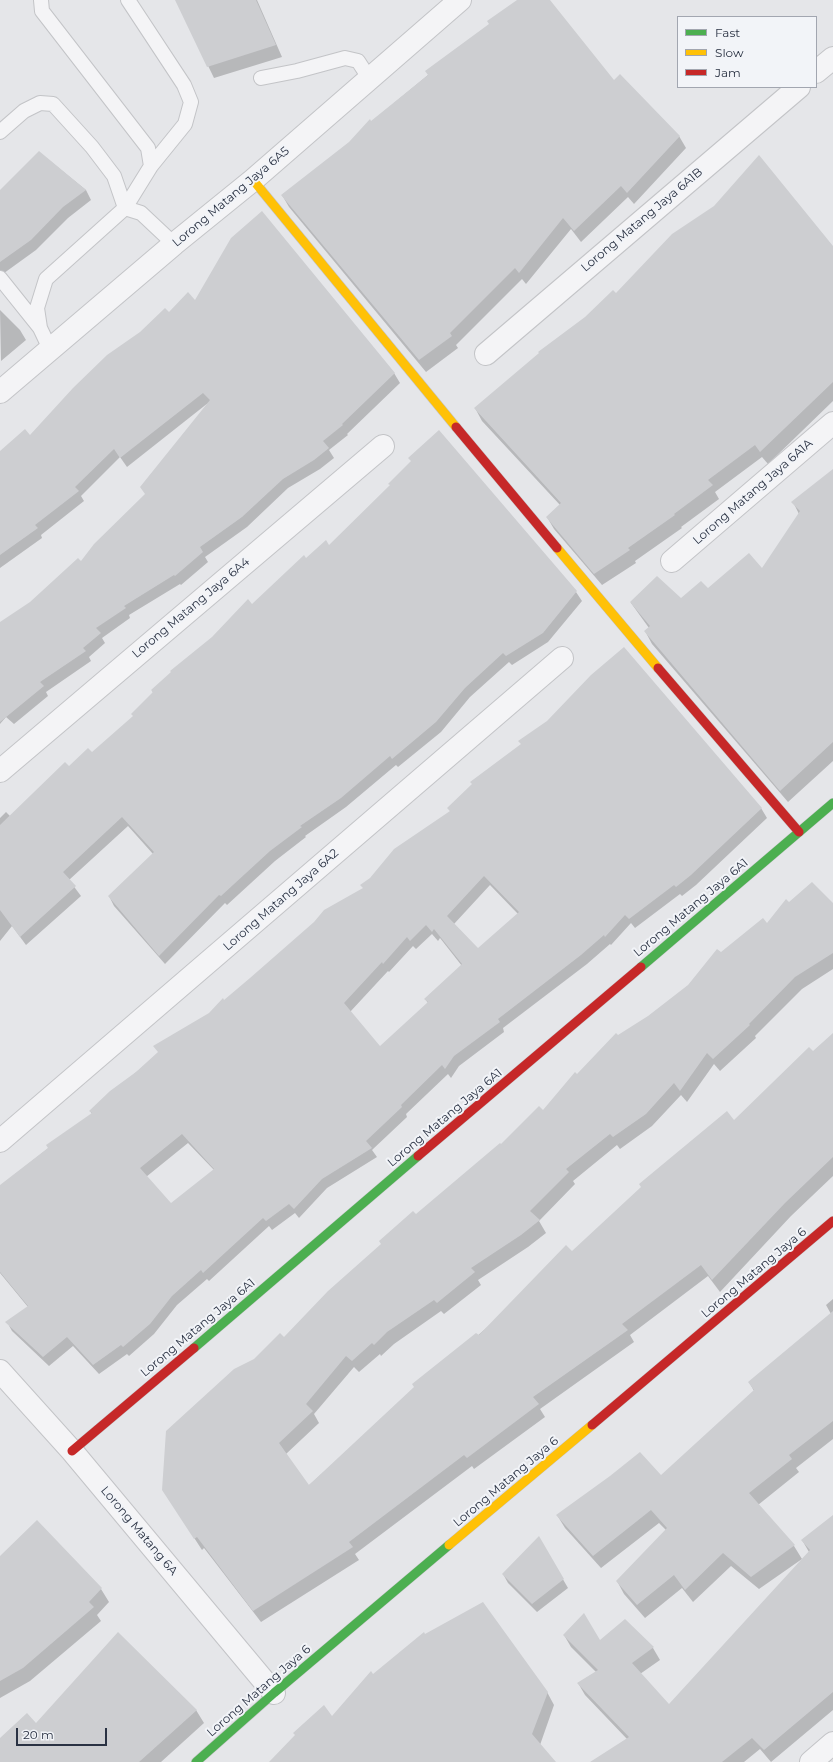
<!DOCTYPE html>
<style>
body{margin:0}
#map{position:relative;width:833px;height:1762px;overflow:hidden;background:#e5e6e9;font-family:Montserrat,sans-serif}
canvas{display:block}
.legend{position:absolute;left:677px;top:16px;width:140px;height:72px;box-sizing:border-box;background:#f2f4f8;border:1px solid #a2a6b0;margin:0;padding:5px 7px;list-style:none;font-size:12px;color:#2a3243}
.legend li{display:flex;align-items:center;gap:8px;height:20px}
.legend b{width:20px;border:1px solid #a2a6b0}
.scale{position:absolute;left:16px;top:1728px;width:91px;height:18px;box-sizing:border-box;border:2px solid #2a3243;border-top:0;padding-left:5px;font-size:12px;line-height:14px;white-space:nowrap;color:#2a3243;-webkit-text-stroke:3px #f2f4f8;paint-order:stroke}
</style>
<div id="map">
<canvas width="833" height="1762"></canvas>
<ul class="legend">
<li><b style="height:5px;background:#4caf50"></b>Fast</li>
<li><b style="height:5px;background:#ffc107"></b>Slow</li>
<li><b style="height:5px;background:#c62828"></b>Jam</li>
</ul>
<div class="scale">20 m</div>
</div>
<script>
const ctx = document.querySelector('canvas').getContext('2d');
ctx.lineJoin = 'round';
function fill(path, color) { ctx.fillStyle = color; ctx.fill(path, 'evenodd'); }
const toPath = rows => new Path2D(rows.map(r => 'M' + r).join(''));
function stroke(path, color, width, dash) { ctx.strokeStyle = color; ctx.lineWidth = width; ctx.lineCap = dash ? 'butt' : 'round'; ctx.setLineDash(dash || []); ctx.stroke(path); }
function drawText(font, color, halo, rows, align = 'center') {
  ctx.font = font + ' Montserrat,sans-serif'; ctx.lineWidth = 4; ctx.setLineDash([]); ctx.textBaseline = 'middle'; ctx.strokeStyle = halo; ctx.fillStyle = color; for (const [text, x, y, turn = 0] of rows) {
    ctx.save(); ctx.translate(x, y); ctx.rotate((+turn || 0) * Math.PI / 180); ctx.textAlign = isNaN(turn) ? turn : align; if (halo) ctx.strokeText(text, 0, 0); ctx.fillText(text, 0, 0); ctx.restore();
  }
}
fill(toPath([
 [176,0,257,0,282,57,214,78],
 [519,0,548,0,614,81,679,136,686,148,634,204,628,197,581,242,571,229,526,284,522,279,456,345,458,348,426,372,289,207,282,195,350,143,371,122],
 [39,152,86,190,91,200,68,218,36,250,0,276,0,195],
 [833,247,833,401,768,464,762,457,715,492,719,499,681,527,682,528,635,561,636,563,602,585,554,529,547,517,560,505,482,421,475,408,616,294],
 [195,302,394,373,400,383,347,434,348,435,329,450,334,458,320,469,288,488,247,527,205,557,208,562,181,585,180,584,129,615,130,618,102,638,105,643,89,657,91,661,46,692,48,696,14,724,6,717,0,724,0,623,31,603,81,562,145,495,208,403,127,467,120,457,81,496,84,501,41,535,42,538,0,568,0,452,30,437,169,314],
 [0,310,20,330,26,340,1,361],
 [833,470,833,761,788,802,652,644,645,631,649,628,631,603,681,599,762,569,799,514,793,502],
 [329,546,576,592,582,601,548,642,512,665,509,662,470,697,441,732,398,767,396,765,346,807,305,836,306,837,275,861,227,905,225,903,165,964,114,906,109,896,153,854,128,826,69,880,81,896,26,945,12,926,0,941,0,818,6,812,11,817,69,767,92,753,134,717,153,693,152,690,306,559],
 [448,808,761,808,767,818,696,885,682,896,680,894,635,928,631,923,611,945,610,944,587,964,503,1028,504,1032,459,1066,451,1078,448,1074,406,1114,407,1117,372,1150,377,1157,327,1188,299,1218,295,1213,272,1230,269,1226,209,1281,207,1279,177,1305,154,1334,129,1356,127,1354,99,1374,73,1346,49,1366,12,1331,7,1322,28,1307,0,1273,0,1186,92,1114,90,1111,159,1053,155,1046,210,1014,364,888,451,812],
 [490,885,518,914,478,949,454,924],
 [432,934,438,941,440,938,462,966,425,999,428,1003,380,1047,350,1012,388,971,389,972,413,946,416,949],
 [188,1143,214,1170,171,1205,146,1177],
 [789,904,833,912,833,969,802,989,755,1036,756,1038,720,1071,714,1064,687,1102,681,1095,652,1126,620,1149,617,1145,573,1181,575,1184,539,1221,546,1233,528,1247,478,1280,481,1285,444,1314,441,1311,394,1344,381,1356,380,1354,359,1372,354,1367,314,1414,319,1423,286,1454,308,1486,572,1252,734,1122,833,1034,833,1176,791,1216,720,1292,708,1276,630,1335,634,1342,540,1409,545,1417,474,1469,472,1466,355,1554,359,1560,261,1622,204,1548,202,1550,171,1502,255,1360,284,1338,416,1215,543,1111,577,1075,618,1036,649,1017,689,985,721,954,767,924],
 [833,1299,833,1439,796,1468,799,1472,758,1505,794,1546,802,1559,759,1589,731,1566,693,1602,682,1588,645,1618,624,1594,617,1581,666,1530,659,1523,601,1568,565,1528,557,1515,661,1476,754,1391,749,1382,831,1314,826,1305],
 [833,1516,833,1710,771,1762,760,1749,744,1762,592,1762,627,1739,585,1695,578,1683,596,1672,571,1647,564,1635,600,1641,625,1620,653,1648,660,1660,640,1674,669,1706,809,1552,802,1540],
 [539,1538,568,1588,537,1612,508,1583,503,1574],
 [0,1557,101,1589,109,1602,97,1615,101,1621,30,1681,0,1698],
 [373,1676,547,1692,554,1705,540,1745,554,1762,270,1762,332,1717],
 [196,1710,204,1723,161,1762,0,1762,0,1740]
]), '#0003');
fill(toPath([
 [175,0,256,0,276,45,207,67],
 [517,0,550,0,614,80,620,74,680,136,627,193,621,186,574,231,563,218,519,273,515,268,450,333,452,336,419,360,281,195,349,142,370,119,371,121,428,75,425,71,489,24,487,21],
 [39,151,86,190,63,207,31,240,0,262,0,190],
 [759,155,833,246,833,382,760,452,755,445,708,480,713,485,674,514,675,515,628,548,630,550,594,574,546,517,561,503,474,408,539,353,538,352,585,317,613,290,616,293,672,234,714,206],
 [262,211,395,373,342,424,343,425,323,441,329,448,314,460,283,479,242,517,200,547,203,552,175,576,174,575,124,606,126,608,96,628,101,633,83,648,86,651,40,682,44,686,0,722,0,622,30,602,78,558,81,561,94,544,145,494,140,487,210,400,203,393,120,458,114,449,75,487,79,491,35,525,38,528,0,555,0,451,25,429,30,435,73,388,107,355,140,332,165,308,169,312,188,292,195,300,231,238],
 [439,430,577,591,543,633,506,656,503,653,465,688,436,722,392,759,390,756,341,798,300,826,302,827,270,851,221,896,219,895,159,956,108,896,154,852,122,817,63,872,76,886,20,937,0,910,0,825,65,762,69,766,88,748,92,752,133,716,131,714,153,692,151,690,171,672,170,671,212,637,248,599,252,604,304,555,306,558,326,540,329,545,390,485,388,484,411,461,408,458],
 [833,469,833,742,780,791,644,631,650,626,630,602,657,576,681,598,701,581,708,588,749,553,762,568,800,511,791,502],
 [624,647,762,808,691,875,676,887,674,885,629,919,625,915,605,937,604,935,581,955,498,1019,500,1022,454,1056,445,1069,442,1065,401,1105,402,1107,366,1141,372,1148,322,1179,294,1209,289,1204,266,1221,263,1218,203,1273,201,1270,172,1296,150,1324,123,1347,121,1345,93,1365,67,1337,43,1357,5,1322,28,1306,0,1272,0,1185,48,1148,46,1145,92,1113,89,1111,110,1091,136,1072,158,1052,153,1046,209,1013,223,998,224,1000,250,978,314,922,324,910,363,888,360,885,370,878,394,849,450,811,447,808,472,784,470,782,521,744,518,741,547,721,591,675],
 [484,876,519,912,478,948,447,916],
 [426,925,432,932,434,929,462,964,424,999,428,1002,380,1046,344,1003,382,962,383,964,407,937,410,941],
 [182,1134,214,1169,171,1203,140,1168],
 [812,882,833,903,833,953,795,977,749,1024,750,1025,713,1059,707,1053,680,1091,674,1083,646,1114,613,1137,610,1134,566,1169,569,1172,530,1211,540,1220,521,1235,471,1268,475,1272,437,1303,434,1300,387,1332,374,1345,372,1343,352,1361,346,1356,306,1404,313,1411,279,1443,309,1485,414,1387,412,1384,476,1333,479,1335,566,1245,572,1251,641,1187,639,1184,727,1111,734,1120,809,1047,813,1051,833,1033,833,1157,785,1203,712,1280,701,1265,622,1324,628,1330,533,1397,539,1404,467,1458,464,1455,349,1542,353,1547,253,1611,197,1537,194,1539,162,1490,166,1431,234,1369,254,1359,280,1333,284,1337,328,1291,381,1244,379,1241,413,1211,416,1214,500,1143,501,1144,539,1106,543,1110,575,1072,577,1074,616,1033,618,1035,648,1016,688,985,717,949,721,952,763,918,767,923,786,899,789,902],
 [833,1311,833,1421,789,1455,792,1459,749,1493,795,1545,751,1577,723,1553,685,1590,674,1575,637,1605,616,1581,667,1528,651,1510,593,1556,556,1515,610,1476,640,1452,661,1475,754,1390,748,1382],
 [833,1515,833,1692,764,1750,752,1738,722,1762,590,1762,629,1737,577,1683,598,1670,563,1635,584,1613,600,1640,625,1619,654,1647,632,1663,669,1704,810,1550,801,1540],
 [37,1520,102,1588,89,1602,94,1607,23,1668,0,1681,0,1556],
 [539,1536,564,1579,532,1604,502,1574],
 [483,1602,548,1692,532,1734,556,1762,269,1762,295,1735,293,1733,324,1705,332,1716,371,1671,373,1674,424,1632,425,1634],
 [118,1632,197,1710,139,1762,0,1762,0,1738,27,1713,36,1723]
]), '#cdced1');
const lane = toPath([
 [41,0,42,11,148,148,151,166,125,208,46,279,37,308,40,328,50,349],
 [128,0,184,85,191,102,185,124,151,166],
 [261,78,297,71,345,58,358,61,369,78],
 [0,132,24,111,40,103,53,104,92,147,114,176,125,208],
 [125,208,141,213,174,244],
 [0,278,40,328]
]);
const street = toPath([
 [816,72,833,58],
 [486,354,799,87],
 [0,392,174,244,253,180,460,0],
 [672,561,833,423],
 [0,771,383,446],
 [0,1141,562,658],
 [0,1371,72,1451,274,1693],
 [811,1762,833,1743]
]);
const fast = toPath([
 [641,967,833,803],
 [194,1348,418,1156],
 [196,1762,274,1693,449,1545]
]);
const slow = toPath([
 [253,180,456,427],
 [557,548,658,668],
 [449,1545,592,1425]
]);
const jam = toPath([
 [456,427,557,548],
 [658,668,799,832],
 [418,1156,641,967],
 [592,1425,833,1221],
 [72,1451,194,1348]
]);
stroke(lane, '#c3c4c7', 16);
stroke(street, '#c3c4c7', 24);
stroke(fast, '#c3c4c7', 10);
stroke(slow, '#c3c4c7', 10);
stroke(jam, '#c3c4c7', 10);
stroke(lane, '#f4f4f6', 14);
stroke(street, '#f4f4f6', 22);
stroke(fast, '#4caf50', 9);
stroke(slow, '#ffc107', 9);
stroke(jam, '#c62828', 9);
drawText('12px', '#2a3243', '#f2f4f8', [
 ["Lorong Matang Jaya 6A5",231,197,-40],
 ["Lorong Matang Jaya 6A1B",642,220,-40],
 ["Lorong Matang Jaya 6A1A",753,492,-41],
 ["Lorong Matang Jaya 6A4",191,608,-40],
 ["Lorong Matang Jaya 6A2",281,900,-41],
 ["Lorong Matang Jaya 6A1",691,908,-40],
 ["Lorong Matang Jaya 6A1",445,1118,-40],
 ["Lorong Matang Jaya 6",754,1273,-40],
 ["Lorong Matang Jaya 6A1",198,1328,-40],
 ["Lorong Matang Jaya 6",506,1482,-40],
 ["Lorong Matang 6A",139,1531,50],
 ["Lorong Matang Jaya 6",259,1691,-41]
]);
</script>
